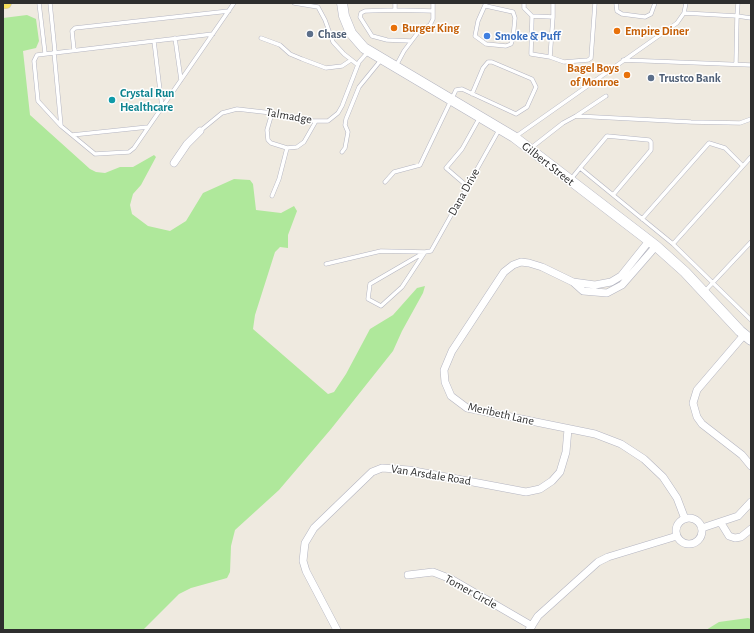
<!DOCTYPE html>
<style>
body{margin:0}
#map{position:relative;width:754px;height:633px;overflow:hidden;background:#efeae0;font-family:"Alegreya Sans",sans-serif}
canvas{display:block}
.frame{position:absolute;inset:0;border:4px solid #2e2e2e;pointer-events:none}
</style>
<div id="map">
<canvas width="754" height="633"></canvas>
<div class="frame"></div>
</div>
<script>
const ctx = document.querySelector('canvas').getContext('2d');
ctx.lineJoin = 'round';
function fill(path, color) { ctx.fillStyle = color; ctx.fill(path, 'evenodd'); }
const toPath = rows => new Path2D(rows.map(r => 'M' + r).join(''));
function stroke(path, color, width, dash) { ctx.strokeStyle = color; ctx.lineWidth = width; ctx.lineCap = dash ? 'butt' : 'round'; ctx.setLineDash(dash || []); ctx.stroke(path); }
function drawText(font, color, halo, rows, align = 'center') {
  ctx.font = font + ' "Alegreya Sans",sans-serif'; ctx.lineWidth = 3; ctx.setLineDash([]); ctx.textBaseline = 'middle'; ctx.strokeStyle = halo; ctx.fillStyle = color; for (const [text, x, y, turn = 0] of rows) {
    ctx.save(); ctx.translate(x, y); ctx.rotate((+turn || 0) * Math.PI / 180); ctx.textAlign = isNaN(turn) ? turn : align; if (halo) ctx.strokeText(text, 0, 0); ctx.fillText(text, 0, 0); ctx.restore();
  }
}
fill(toPath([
 [27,15,36,19,39,41,36,48,23,51,30,115,90,169,96,172,105,173,120,167,133,167,154,155,156,157,141,185,133,194,130,205,132,214,148,226,170,231,186,221,203,193,234,179,250,180,253,184,256,210,281,213,294,206,297,211,288,235,288,248,280,247,275,252,255,315,253,329,328,394,334,392,346,374,370,329,393,315,417,288,425,286,423,293,402,331,393,351,331,429,279,490,235,530,231,546,230,572,227,578,191,588,179,594,143,630,3,630,3,18],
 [748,618,751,619,751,630,706,630,719,622]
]), '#afe89b');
const lane = toPath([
 [39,3,45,53],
 [50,3,55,52],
 [294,3,318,7,325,20,333,42,344,54,358,65],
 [395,3,395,10,433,11],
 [524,3,524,8,532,16],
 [616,3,617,11,622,14,645,17,651,14,655,3],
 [486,6,513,12,515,18,513,38,511,44,506,46,486,44,475,36,478,21,486,3],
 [395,10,365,11,361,13,360,17,372,36,387,40,411,41],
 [684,13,737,16,738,3],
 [553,17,532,16,531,54,550,57,553,17,553,3],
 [175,38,181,80],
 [261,38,280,45,290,54,302,59,326,68,342,66,351,60],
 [154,41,162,107],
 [74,50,72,31,75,28,229,11],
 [54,52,61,126,95,154,129,152,134,148,234,3],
 [550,57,564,62,588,60,591,58,595,3],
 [623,60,751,65],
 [736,64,737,16,751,18],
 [396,66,404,51,419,31,430,25,433,19,433,3],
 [272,113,267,130,268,140,271,143,287,148,297,147,304,142,316,121],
 [576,116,606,96],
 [61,126,38,101,34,61,37,55,213,34],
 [200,131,222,113,237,109,272,113,313,121,328,121,338,113,342,106,359,62,367,53],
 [72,135,148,127],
 [515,137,677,23,684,13,686,3],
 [531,148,563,123,576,116,691,122,740,123,751,119],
 [342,152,345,148,348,132,345,125,346,119,359,87,381,60],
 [751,157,673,244,751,320],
 [580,168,607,136,649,140,651,142,651,150,613,195],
 [571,179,580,168,673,244],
 [385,182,394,172,420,165,456,90,462,89,516,114,527,107,536,87,532,79,492,62,488,62,483,68,472,94],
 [467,186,446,168,462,149,480,117],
 [272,196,279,179,287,148],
 [642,219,709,143,725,148,743,166],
 [425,252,402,287,381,306,368,299,370,284,425,252],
 [326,264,381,251,425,252,431,251,499,130],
 [705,291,751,242]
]);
const street = toPath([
 [174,163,187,144,200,131],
 [656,246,622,285,607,293,583,291,573,282,542,267,529,263,521,262,513,265,504,272,452,351,444,370,445,382,451,396,467,408,595,434,621,444,644,459,663,477,677,498,685,519],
 [573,282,595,285,611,282,621,276,649,241],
 [744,335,697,390,693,403,697,417,702,424,742,455,751,466],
 '676 531a13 13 0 1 1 26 0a13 13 0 1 1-26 0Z',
 [721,523,729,536,735,538,741,537,751,529],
 [702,528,738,516,751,502],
 [408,575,433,572,451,579,532,626],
 [337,630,306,571,303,561,305,543,314,528,372,472,382,468,409,470,526,492,540,489,552,481,560,472,566,452,568,429],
 [529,630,538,616,598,562,608,557,677,536]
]);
const secondary = toPath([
 [342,3,344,16,351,33,364,48,514,137,656,246,685,272,740,331,751,340]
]);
const primary = toPath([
 [3,3,6,3]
]);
stroke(lane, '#b4b5c1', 4.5);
stroke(street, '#b4b5c1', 8);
stroke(secondary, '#b4b5c1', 11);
stroke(primary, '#c9c9c9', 12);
stroke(lane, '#fff', 3.5);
stroke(street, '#fff', 7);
stroke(secondary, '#fff', 10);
stroke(primary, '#f8df5d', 11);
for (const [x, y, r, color] of [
 [394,28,4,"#e8710a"],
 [617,31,4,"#e8710a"],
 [310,34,4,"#5c6f8a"],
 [487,36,4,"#3f7fe0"],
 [627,75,4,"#e8710a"],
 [651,78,4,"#5c6f8a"],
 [112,100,4,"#0f9aa8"]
]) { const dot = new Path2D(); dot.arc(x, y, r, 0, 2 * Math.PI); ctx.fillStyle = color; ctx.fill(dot); stroke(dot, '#fff', 1.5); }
drawText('bold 12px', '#c56008', '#fff', [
 ["Burger King",402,28],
 ["Empire Diner",625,31],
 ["Bagel Boys",619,68,"right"],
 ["of Monroe",619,82,"right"]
], 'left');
drawText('bold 12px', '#4e5e75', '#fff', [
 ["Chase",318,34],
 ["Trustco Bank",659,78]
], 'left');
drawText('bold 12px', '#366cbe', '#fff', [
 ["Smoke & Puff",495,36]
], 'left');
drawText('bold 12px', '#0d838f', '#fff', [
 ["Crystal Run",120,93],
 ["Healthcare",120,107]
], 'left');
drawText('12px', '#2e2e2e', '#fff', [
 ["Talmadge",289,116,10],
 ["Gilbert Street",548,164,38],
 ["Dana Drive",464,192,-61],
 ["Meribeth Lane",501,414,13],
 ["Van Arsdale Road",431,475,9],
 ["Tomer Circle",471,592,29]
]);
</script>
